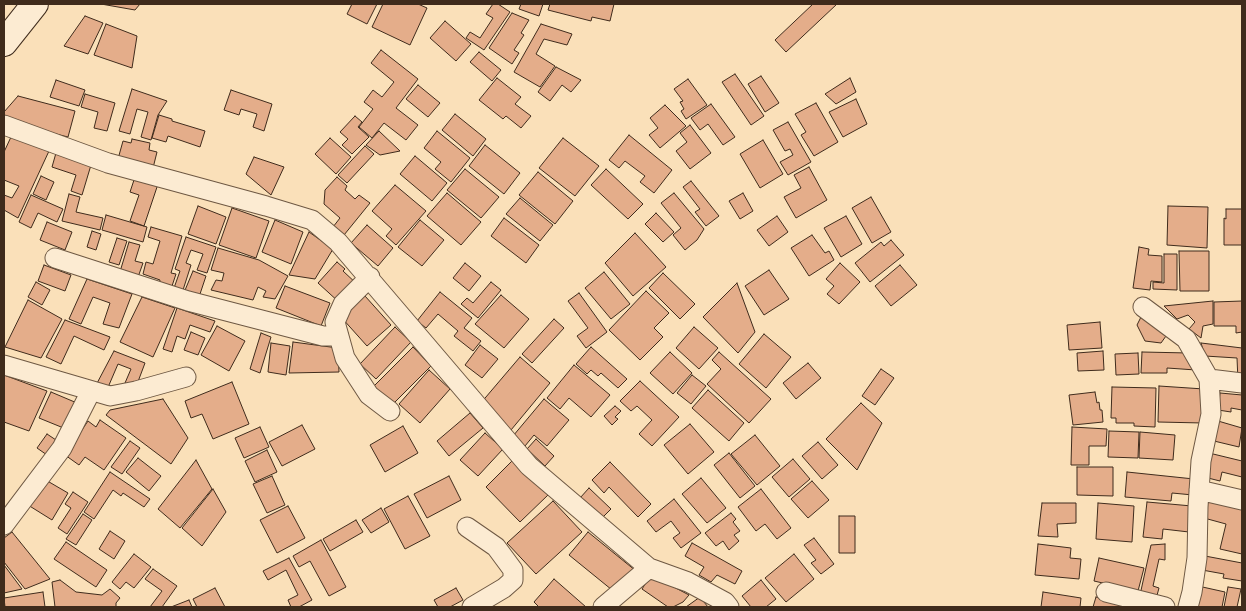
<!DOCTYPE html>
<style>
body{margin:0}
#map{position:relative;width:1246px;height:611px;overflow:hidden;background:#fae0b9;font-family:"IM FELL English",serif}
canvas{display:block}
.frame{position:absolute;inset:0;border:5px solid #3f2b1c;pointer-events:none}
</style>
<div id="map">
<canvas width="1246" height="611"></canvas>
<div class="frame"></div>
</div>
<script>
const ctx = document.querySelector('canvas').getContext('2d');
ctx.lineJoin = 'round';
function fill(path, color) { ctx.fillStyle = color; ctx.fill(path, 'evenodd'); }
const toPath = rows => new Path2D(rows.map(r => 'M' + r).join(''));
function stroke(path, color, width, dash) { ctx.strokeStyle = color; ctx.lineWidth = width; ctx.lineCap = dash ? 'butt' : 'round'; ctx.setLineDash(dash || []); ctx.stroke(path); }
const building = toPath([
 [101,4,140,4,135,10,101,4],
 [352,4,377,4,367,24,347,14,352,4],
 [383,4,418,4,427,8,410,45,372,27,383,4],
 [493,4,498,4,510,12,484,50,466,38,470,32,480,38,493,18,486,14,493,4],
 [521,4,543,4,539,16,519,9,521,4],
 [550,4,614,4,610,21,592,17,591,21,548,10,550,4],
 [813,4,837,4,786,52,775,40,813,4],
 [512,13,529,20,521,33,524,35,514,50,519,53,512,64,489,48,512,13],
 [85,16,103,23,88,54,64,46,85,16],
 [445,21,471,44,456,61,430,38,445,21],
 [106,24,137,36,132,68,94,55,106,24],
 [541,24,572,34,567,45,544,39,536,54,555,66,540,87,514,72,541,24],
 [381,50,418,79,396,108,418,125,406,140,384,123,372,138,359,127,373,109,364,102,373,90,382,97,394,82,371,63,381,50],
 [479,52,501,70,492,81,470,62,479,52],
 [556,67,581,80,571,92,562,85,550,101,538,92,556,67],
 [735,74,764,116,751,125,722,82,735,74],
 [761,76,779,103,765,112,748,84,761,76],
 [497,78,521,97,515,104,531,116,521,128,506,116,503,119,479,100,497,78],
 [850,78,856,92,836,104,825,94,850,78],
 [688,79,707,105,686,119,681,111,684,109,680,102,683,101,674,89,688,79],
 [56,80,85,90,79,106,50,97,56,80],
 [418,85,440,103,428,117,406,99,418,85],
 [132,89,167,101,158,115,151,140,141,137,148,112,137,109,130,134,119,131,132,89],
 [231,90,272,104,264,131,253,127,257,114,241,109,239,115,224,110,231,90],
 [85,94,115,103,107,131,94,128,98,112,81,107,85,94],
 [18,96,75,111,68,137,4,121,4,112,18,96],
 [856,99,867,124,843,137,829,112,856,99],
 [816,103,838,142,814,156,801,135,806,132,795,114,816,103],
 [711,104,735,137,723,145,708,124,700,130,691,118,711,104],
 [665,105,686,126,660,148,649,135,658,128,650,118,665,105],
 [455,114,486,139,473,156,442,130,455,114],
 [159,115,172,119,172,121,205,131,200,147,168,136,166,142,152,138,159,115],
 [355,116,362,122,358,127,369,137,352,154,342,145,348,139,340,132,355,116],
 [788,122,811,162,788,175,780,162,793,155,790,149,785,151,773,130,788,122],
 [690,125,711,153,690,169,676,151,687,142,680,133,690,125],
 [379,131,400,151,380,155,366,145,379,131],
 [437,131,470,158,451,182,435,169,441,162,424,148,437,131],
 [629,135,672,170,654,193,640,182,645,176,625,161,619,168,609,160,629,135],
 [11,137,49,151,18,218,4,210,4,195,12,198,19,186,4,180,4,152,11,137],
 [330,138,351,157,336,174,315,154,330,138],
 [563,138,599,166,575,196,539,168,563,138],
 [132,139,150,143,149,150,157,152,153,168,118,159,123,141,131,143,132,139],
 [763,140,783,174,760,188,740,154,763,140],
 [485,145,520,173,504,194,469,166,485,145],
 [365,146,374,154,347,183,338,175,365,146],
 [56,153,91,165,82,195,71,191,76,175,52,167,56,153],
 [415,156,447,183,432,201,400,174,415,156],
 [254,157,284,167,271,195,246,174,254,157],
 [809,167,827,200,796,218,784,197,801,188,794,175,809,167],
 [465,169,499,197,481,218,447,190,465,169],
 [606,169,643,204,628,219,591,185,606,169],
 [538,172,573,201,555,224,519,195,538,172],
 [41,176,54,182,46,200,33,194,41,176],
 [135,177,158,184,144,226,130,221,139,195,130,192,135,177],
 [337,177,347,186,345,190,355,199,359,195,370,203,344,235,333,227,340,218,324,204,325,190,337,177],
 [691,181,719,216,706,226,695,212,700,209,683,187,691,181],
 [395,185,426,211,396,245,386,236,392,229,372,211,395,185],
 [447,193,481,222,461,245,427,216,447,193],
 [674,193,704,229,697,240,685,250,673,235,681,228,661,203,674,193],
 [743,193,753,211,740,219,729,201,743,193],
 [69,194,80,197,76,212,103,218,100,230,62,221,69,194],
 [31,195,63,209,57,222,38,213,31,228,19,222,31,195],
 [871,197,891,232,872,243,852,208,871,197],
 [520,198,553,225,540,241,506,214,520,198],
 [198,206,226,217,216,244,188,234,198,206],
 [1168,206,1208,207,1207,248,1167,245,1168,206],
 [232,208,269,221,256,258,219,245,232,208],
 [1226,209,1242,209,1242,245,1224,245,1224,218,1226,219,1226,209],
 [656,213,674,232,663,242,645,224,656,213],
 [106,215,147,227,143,242,102,230,106,215],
 [777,216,788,232,769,246,757,230,777,216],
 [846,216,862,244,841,257,824,228,846,216],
 [504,218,539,245,526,263,491,236,504,218],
 [275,220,303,232,291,264,262,252,275,220],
 [420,220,444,240,422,266,398,247,420,220],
 [47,222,72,232,65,250,40,240,47,222],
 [367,225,393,248,378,266,351,243,367,225],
 [151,227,182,236,171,273,176,274,171,289,159,285,160,280,143,274,146,262,153,264,160,241,148,237,151,227],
 [92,231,101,234,96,250,87,247,92,231],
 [309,232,333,249,315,279,289,275,309,232],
 [635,233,666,267,633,296,605,263,635,233],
 [812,235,825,253,829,251,834,260,809,276,791,248,812,235],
 [186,237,216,247,207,273,197,270,203,254,191,250,186,263,191,265,183,290,174,288,180,271,175,269,186,237],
 [117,238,127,241,119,265,109,262,117,238],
 [891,240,904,255,870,282,855,263,881,242,884,246,891,240],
 [129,242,140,245,135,261,143,263,137,280,119,275,129,242],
 [1139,247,1149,249,1148,255,1162,256,1162,282,1151,281,1150,290,1133,288,1139,247],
 [218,248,259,260,288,276,275,299,263,297,266,291,258,287,253,300,211,290,216,280,222,281,224,273,211,270,218,248],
 [1179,251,1209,251,1209,291,1180,291,1179,251],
 [1164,254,1177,254,1177,290,1153,289,1153,282,1164,283,1164,254],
 [337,262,345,269,343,271,358,285,340,303,318,283,337,262],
 [465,263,481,276,469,291,453,278,465,263],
 [840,263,860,282,839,304,827,294,834,286,826,279,840,263],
 [44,265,71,275,65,291,38,281,44,265],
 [900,265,917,285,891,306,875,286,900,265],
 [769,270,789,299,764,315,745,286,769,270],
 [193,271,206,276,198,300,183,295,193,271],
 [604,272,630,304,611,319,585,288,604,272],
 [663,273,695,304,680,319,649,288,663,273],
 [87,279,132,294,119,328,103,324,110,303,93,297,81,324,69,319,87,279],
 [36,282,50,290,42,305,28,297,36,282],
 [491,282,501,290,478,318,461,304,467,298,473,303,491,282],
 [737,283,755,332,738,353,703,317,737,283],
 [285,286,330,303,321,326,276,308,285,286],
 [646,291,669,313,654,328,663,337,640,360,609,330,646,291],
 [440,292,472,318,464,328,481,341,473,351,454,336,458,331,438,314,426,328,417,321,440,292],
 [579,293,607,332,586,348,577,336,588,328,568,301,579,293],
 [501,295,529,319,504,348,475,324,501,295],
 [365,296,391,325,367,346,341,317,365,296],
 [142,297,175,308,153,357,120,342,142,297],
 [28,300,62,319,41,358,5,347,28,300],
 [1213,301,1213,324,1203,326,1201,338,1189,329,1195,322,1188,315,1177,319,1164,306,1213,301],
 [1242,301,1242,332,1236,333,1236,326,1214,326,1214,302,1242,301],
 [177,308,215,321,210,332,190,325,185,339,177,336,172,352,163,349,177,308],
 [1141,317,1166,336,1161,343,1145,341,1137,325,1141,317],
 [554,319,564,328,532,363,522,354,554,319],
 [65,320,110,337,104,350,74,336,61,364,46,357,65,320],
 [1100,322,1102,348,1069,350,1067,325,1100,322],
 [217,326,245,341,229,371,201,355,217,326],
 [395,327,411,342,376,379,360,364,395,327],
 [694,327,718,348,699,369,676,348,694,327],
 [191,332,205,338,198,355,184,350,191,332],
 [261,333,271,337,260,373,250,369,261,333],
 [764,334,791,357,766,388,739,364,764,334],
 [293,342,338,348,339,372,289,373,293,342],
 [271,343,290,346,286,375,268,372,271,343],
 [1201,343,1242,348,1242,380,1238,381,1237,358,1205,356,1201,343],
 [480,345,498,359,482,378,465,365,480,345],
 [413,347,431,366,390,407,372,388,413,347],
 [591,347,627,379,618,388,601,373,598,376,591,370,587,374,576,364,591,347],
 [114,351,145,363,136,387,125,383,131,369,118,364,106,392,95,387,114,351],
 [1103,351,1104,370,1078,371,1077,353,1103,351],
 [670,352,692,373,673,394,650,373,670,352],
 [719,352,771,399,749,423,707,384,721,369,712,360,719,352],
 [1142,352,1189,353,1196,370,1167,368,1167,373,1141,373,1142,352],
 [1138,353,1139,374,1116,375,1115,354,1138,353],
 [520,357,550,383,511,430,480,404,520,357],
 [808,363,821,378,796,399,783,383,808,363],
 [574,365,610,395,591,417,569,398,560,409,547,398,574,365],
 [881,369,894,378,875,405,862,396,881,369],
 [429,370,450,389,420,423,399,404,429,370],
 [4,375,47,391,29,431,4,422,4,375],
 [692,375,706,386,691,404,677,393,692,375],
 [640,381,679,417,652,446,639,434,652,420,637,406,631,411,620,401,640,381],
 [232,382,249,424,213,439,202,414,191,418,185,401,232,382],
 [1159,386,1204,389,1203,423,1158,422,1159,386],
 [1112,387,1156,388,1155,427,1134,426,1134,423,1116,423,1116,418,1111,418,1112,387],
 [708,390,744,423,729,441,692,408,708,390],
 [51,392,77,403,66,429,39,418,51,392],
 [1095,392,1097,403,1099,402,1100,410,1102,410,1103,422,1073,425,1069,395,1095,392],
 [1220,393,1242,395,1242,410,1231,408,1231,412,1218,410,1220,393],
 [163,399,188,438,171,464,106,415,110,410,163,399],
 [544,399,569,420,547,446,534,435,525,446,513,436,544,399],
 [861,403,882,423,857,470,826,439,861,403],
 [615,406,621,411,615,417,618,419,612,425,604,416,615,406],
 [470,413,483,428,449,456,437,441,470,413],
 [100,420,126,438,104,470,85,457,79,465,65,455,88,421,96,427,100,420],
 [1218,421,1242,428,1239,447,1214,441,1218,421],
 [690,424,714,452,688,474,664,445,690,424],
 [302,425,315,449,282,466,269,442,302,425],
 [403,426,418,453,385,472,370,445,403,426],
 [260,427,269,447,244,458,235,438,260,427],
 [1072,427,1107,429,1106,446,1089,446,1089,465,1071,465,1072,427],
 [1109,431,1139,432,1138,458,1108,457,1109,431],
 [1140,432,1175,435,1173,460,1139,458,1140,432],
 [485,433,503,449,478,476,460,460,485,433],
 [47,434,56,440,47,455,37,448,47,434],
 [755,435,780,466,757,485,731,454,755,435],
 [536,439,554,456,545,466,527,449,536,439],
 [130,441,140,448,122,474,111,467,130,441],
 [818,442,838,465,822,479,802,456,818,442],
 [267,450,277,472,255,482,245,461,267,450],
 [729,453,755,486,740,498,714,465,729,453],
 [1209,453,1242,461,1242,477,1222,472,1220,481,1204,477,1209,453],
 [138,458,161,476,149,491,126,472,138,458],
 [793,459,810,479,789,497,772,477,793,459],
 [196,460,212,489,180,528,158,509,196,460],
 [513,460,548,495,520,522,486,487,513,460],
 [610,462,651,504,638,517,609,487,604,493,592,480,610,462],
 [1077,467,1113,467,1113,496,1077,495,1077,467],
 [110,472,150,499,144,507,123,493,121,496,113,490,94,519,84,512,110,472],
 [1127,472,1194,479,1193,495,1172,493,1171,501,1125,497,1127,472],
 [272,476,285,505,267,513,253,484,272,476],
 [449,476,461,500,427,518,414,494,449,476],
 [701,478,726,508,707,523,682,494,701,478],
 [44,479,68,493,52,520,28,505,44,479],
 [812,481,829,500,808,518,791,499,812,481],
 [589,488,611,509,601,519,580,498,589,488],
 [213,489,226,512,202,546,182,528,213,489],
 [761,489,791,528,777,539,765,524,756,531,738,507,761,489],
 [73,492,88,502,67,534,58,528,71,508,65,504,73,492],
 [408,496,430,536,405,549,384,509,408,496],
 [674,499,701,533,681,548,673,538,680,533,671,521,656,532,647,521,674,499],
 [1208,500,1242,509,1242,554,1220,549,1226,524,1204,518,1208,500],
 [553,501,582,532,536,574,507,543,553,501],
 [1147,502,1192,506,1189,532,1163,529,1162,539,1143,537,1147,502],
 [1042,503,1076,503,1076,523,1057,524,1058,537,1038,536,1042,503],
 [1098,503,1134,506,1132,542,1096,539,1098,503],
 [288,506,305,538,277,553,260,520,288,506],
 [381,508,389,522,371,533,362,520,381,508],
 [731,513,736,519,733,522,740,531,734,535,739,541,729,550,723,541,716,546,705,533,731,513],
 [83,514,92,520,76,545,66,539,83,514],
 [839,516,855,516,855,553,839,553,839,516],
 [356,520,363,532,330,551,323,539,356,520],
 [110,531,125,541,114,559,99,549,110,531],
 [12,532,50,579,25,589,4,562,4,538,12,532],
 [588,532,636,571,617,594,569,555,588,532],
 [814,538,834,564,821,574,811,563,816,560,804,545,814,538],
 [321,540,346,587,329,596,310,561,299,567,293,556,321,540],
 [66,542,107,570,96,587,54,559,66,542],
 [692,543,742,571,735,584,717,575,711,582,699,575,704,567,685,556,692,543],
 [1038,544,1071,548,1070,558,1081,559,1079,579,1035,575,1038,544],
 [1165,544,1165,560,1159,559,1153,586,1159,588,1156,599,1140,595,1151,545,1165,544],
 [134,554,151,567,134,588,126,582,120,589,112,582,134,554],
 [794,554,814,579,786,602,765,578,794,554],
 [1205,556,1242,563,1242,581,1223,578,1224,574,1202,570,1205,556],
 [289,558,312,600,299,607,291,607,288,600,298,595,286,570,268,580,263,571,289,558],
 [1099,558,1144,568,1138,591,1094,581,1099,558],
 [4,565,22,589,4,593,4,565],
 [153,569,177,586,162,607,150,607,162,591,145,579,153,569],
 [651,575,689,595,683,602,673,607,668,607,642,589,651,575],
 [554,579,586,607,539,607,534,602,554,579],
 [60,580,76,592,102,595,110,589,120,598,116,603,116,607,55,607,52,582,60,580],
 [761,580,776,599,766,607,751,607,742,596,761,580],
 [1198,586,1225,592,1222,607,1194,607,1198,586],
 [1228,587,1241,589,1237,607,1224,607,1228,587],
 [215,588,225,607,197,607,193,599,215,588],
 [456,588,463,600,450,607,438,607,434,600,456,588],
 [43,592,45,607,5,607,4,598,43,592],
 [1043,592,1081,598,1080,607,1041,607,1043,592],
 [700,597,708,607,686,607,700,597],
 [1096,597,1138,607,1093,607,1096,597],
 [189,600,192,607,171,607,189,600]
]);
fill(building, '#e4ad8a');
stroke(building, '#3f2b1c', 1);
const street = toPath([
 [4,125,108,163,266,206,312,220,338,242,529,466,649,568,688,582,725,602,729,607],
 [55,258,188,301,323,336,339,336],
 [370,277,343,304,335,322,345,358,369,395,390,411],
 [1143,307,1186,339,1209,379,1211,414,1201,461,1198,507,1197,558,1192,592,1188,607],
 [4,365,110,396,136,391,186,377],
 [1209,379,1242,383],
 [1199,490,1242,500],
 [4,525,62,448,91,391],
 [467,527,496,547,513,570,513,580,504,588,472,607],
 [1106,592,1165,607],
 [603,607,649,568]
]);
const secondary = toPath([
 [4,43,35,4]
]);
stroke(street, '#6e5843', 21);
stroke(secondary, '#3f2b1c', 28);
stroke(street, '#fcebd2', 19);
stroke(secondary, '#fcebd2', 26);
</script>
